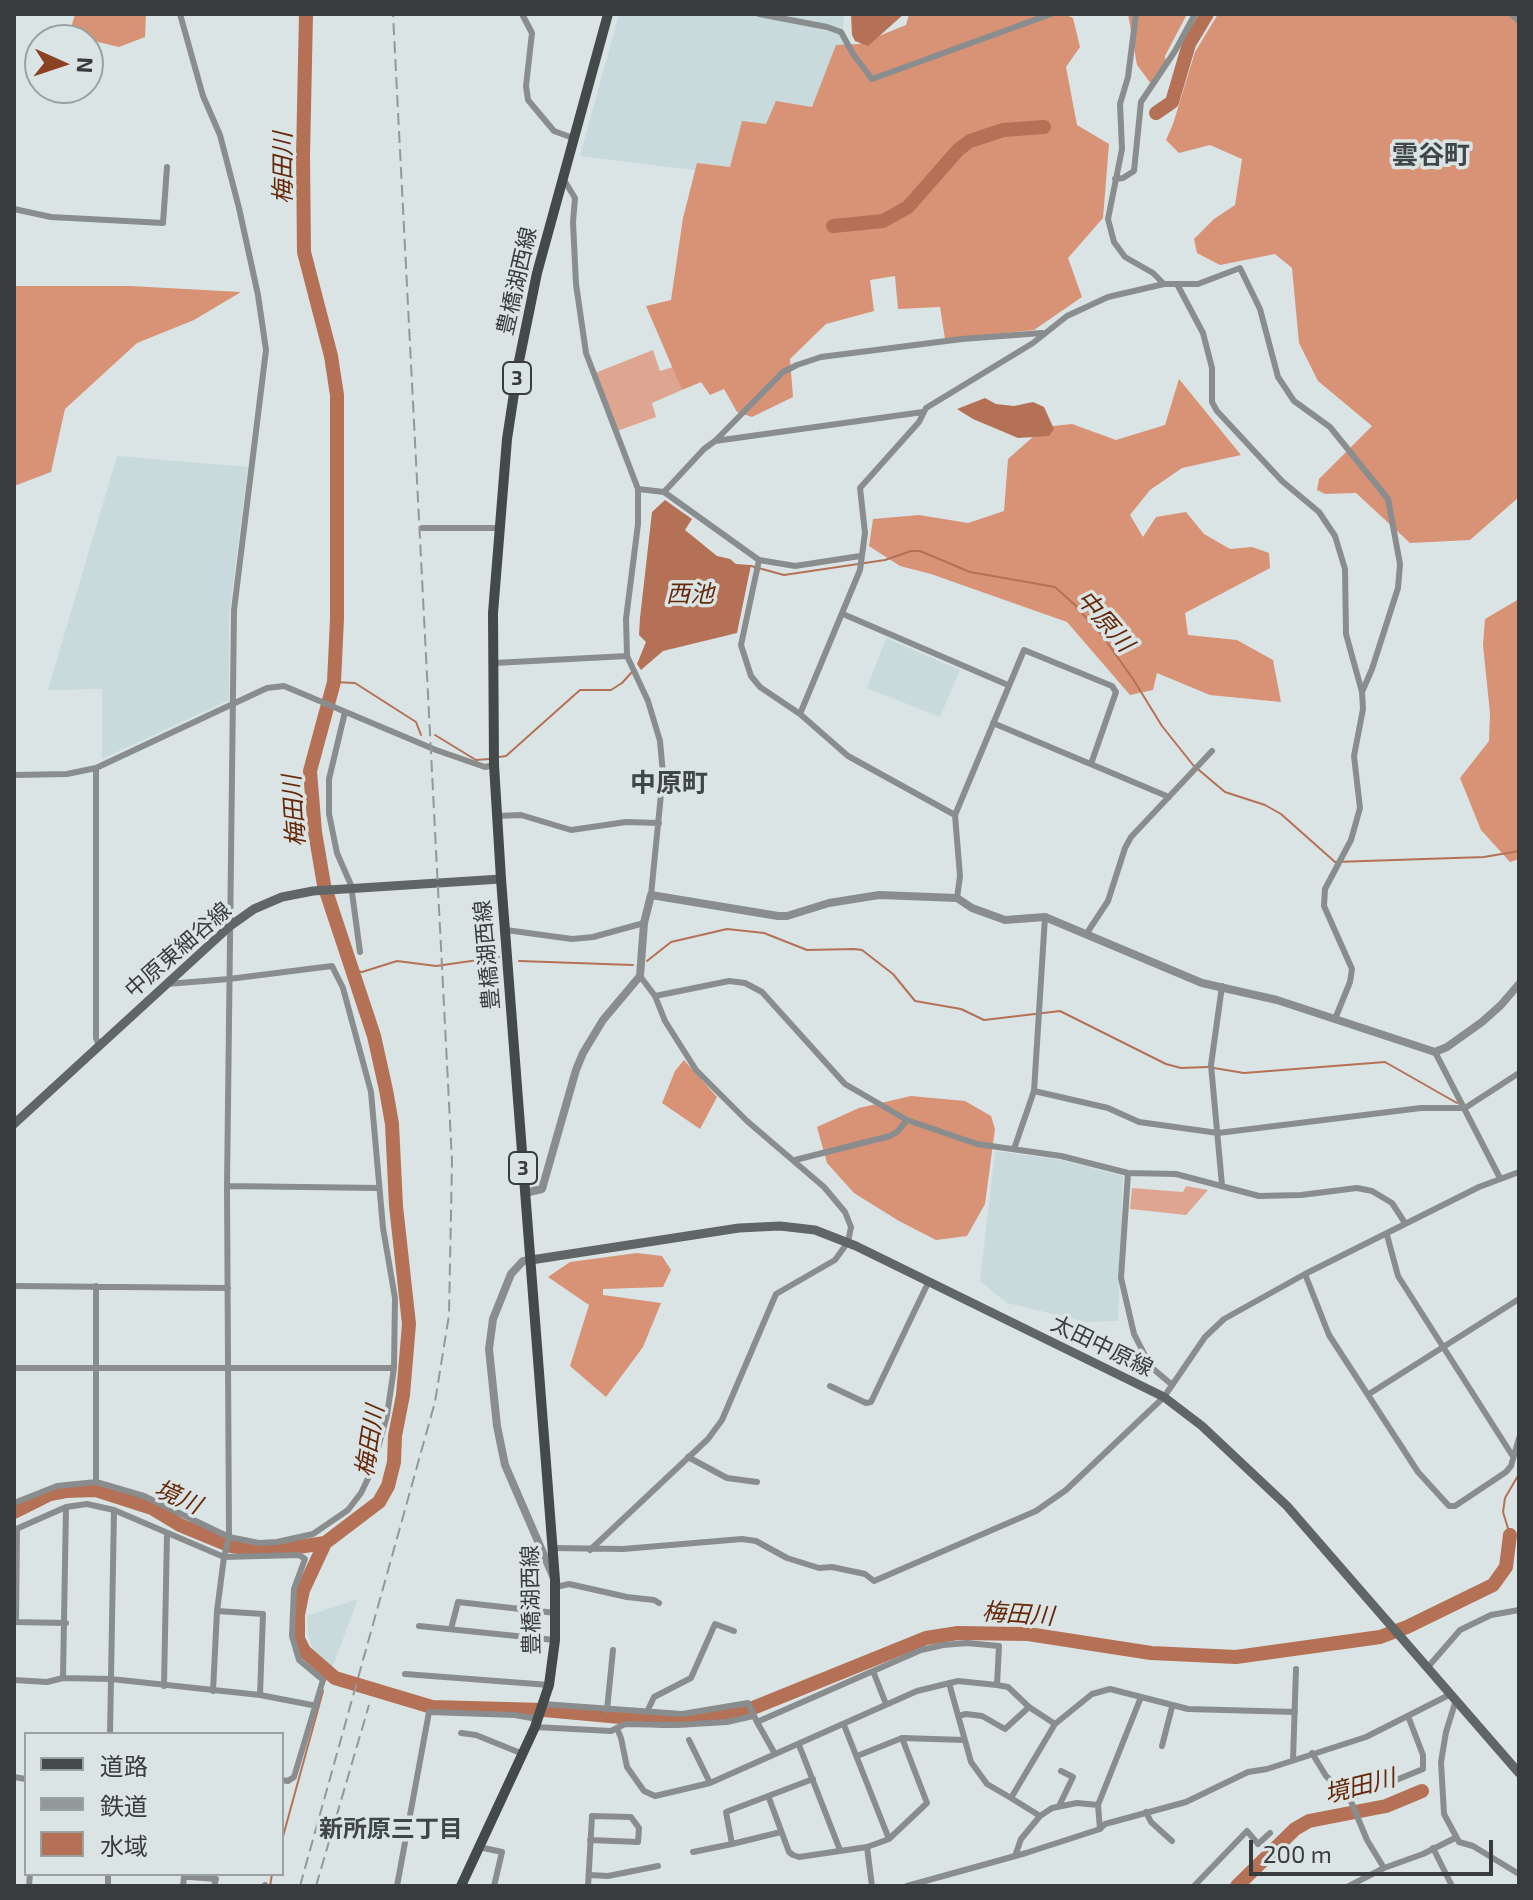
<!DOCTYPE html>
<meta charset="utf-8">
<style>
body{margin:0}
#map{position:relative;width:1533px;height:1900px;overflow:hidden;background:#dbe4e5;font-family:"Exo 2","Noto Sans JP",sans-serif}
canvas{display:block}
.frame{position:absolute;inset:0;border:16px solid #393c3c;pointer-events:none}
.legend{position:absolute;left:24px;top:1732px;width:260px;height:144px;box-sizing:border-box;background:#dbe4e5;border:2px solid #9aa1a1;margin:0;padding:10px 14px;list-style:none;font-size:24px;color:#393c3c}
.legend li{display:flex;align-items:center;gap:16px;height:40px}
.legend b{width:40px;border:2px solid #9aa1a1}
.north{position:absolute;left:24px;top:24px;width:80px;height:80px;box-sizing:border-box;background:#dbe4e5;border:2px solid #9aa1a1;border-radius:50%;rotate:93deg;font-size:22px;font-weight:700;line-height:32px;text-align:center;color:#393c3c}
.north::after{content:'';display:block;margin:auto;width:28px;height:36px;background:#8b4223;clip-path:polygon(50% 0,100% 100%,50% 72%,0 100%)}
.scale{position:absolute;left:1249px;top:1840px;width:244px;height:36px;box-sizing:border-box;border:4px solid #393c3c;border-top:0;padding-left:10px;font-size:24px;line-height:28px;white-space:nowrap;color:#393c3c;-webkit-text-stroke:6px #dbe4e5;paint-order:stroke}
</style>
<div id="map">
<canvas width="1533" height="1900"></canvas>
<div class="frame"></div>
<ul class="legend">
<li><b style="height:10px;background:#444a4a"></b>道路</li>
<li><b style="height:10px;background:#929898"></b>鉄道</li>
<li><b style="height:22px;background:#b47156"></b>水域</li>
</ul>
<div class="north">N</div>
<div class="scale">200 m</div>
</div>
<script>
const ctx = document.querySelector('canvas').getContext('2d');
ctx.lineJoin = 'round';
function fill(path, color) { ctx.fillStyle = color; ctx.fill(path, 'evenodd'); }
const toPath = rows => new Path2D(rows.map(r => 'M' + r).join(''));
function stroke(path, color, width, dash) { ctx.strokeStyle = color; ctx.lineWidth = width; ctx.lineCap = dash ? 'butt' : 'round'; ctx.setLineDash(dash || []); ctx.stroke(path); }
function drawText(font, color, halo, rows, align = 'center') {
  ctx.font = font + ' "Exo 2","Noto Sans JP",sans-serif'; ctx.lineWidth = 7; ctx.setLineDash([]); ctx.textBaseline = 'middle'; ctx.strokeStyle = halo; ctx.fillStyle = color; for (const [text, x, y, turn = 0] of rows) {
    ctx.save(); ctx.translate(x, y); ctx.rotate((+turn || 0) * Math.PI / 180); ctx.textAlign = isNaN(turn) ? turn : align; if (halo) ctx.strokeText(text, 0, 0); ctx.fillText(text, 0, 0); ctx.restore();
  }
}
fill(toPath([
 [619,14,844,14,843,29,857,56,810,115,735,175,580,156],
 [117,456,248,467,229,617,229,700,102,759,102,689,48,690],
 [886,638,960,670,940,717,867,688],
 [995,1151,1056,1159,1123,1176,1118,1321,1087,1322,1007,1303,980,1281],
 [358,1599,332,1668,313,1650,308,1634,307,1616]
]), '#c8dadc');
fill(toPath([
 [653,350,660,371,673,367,682,390,652,403,656,417,617,431,595,373],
 [1186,1186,1208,1190,1186,1215,1130,1209,1132,1188,1183,1192]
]), '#dea690');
fill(toPath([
 [75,14,146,14,145,37,119,47,69,35],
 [909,14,1064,14,1073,18,1080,47,1066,67,1077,125,1109,144,1103,218,1068,258,1082,297,1034,330,945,339,940,307,898,309,895,276,870,280,874,311,826,324,790,359,793,397,752,417,737,412,724,389,710,395,701,382,682,390,646,306,671,300,683,218,697,163,730,167,742,121,766,124,776,101,812,107,836,45,859,44,906,25],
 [1128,14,1187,14,1165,56,1166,70,1152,85,1137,65],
 [1218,14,1519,14,1519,497,1470,540,1410,543,1356,493,1325,494,1317,490,1319,479,1372,426,1318,381,1299,343,1292,268,1275,254,1220,265,1197,253,1194,239,1214,219,1235,205,1242,159,1210,145,1179,153,1166,140,1173,124,1195,52],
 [14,286,130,286,241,292,194,320,137,343,65,409,51,472,14,486],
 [1179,379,1241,455,1182,468,1150,490,1130,515,1143,537,1156,517,1186,512,1204,534,1230,549,1252,547,1269,553,1270,568,1185,613,1188,635,1237,640,1273,660,1281,702,1210,695,1157,673,1153,690,1130,695,1067,622,931,574,900,566,869,546,873,519,919,515,968,523,1004,511,1008,459,1044,427,1072,424,1116,440,1165,425],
 [1519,599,1519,859,1510,862,1481,830,1460,778,1489,741,1490,713,1483,645,1485,619],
 [684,1060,717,1097,700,1129,662,1103,675,1071],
 [911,1096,965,1101,991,1116,995,1129,985,1204,967,1236,936,1240,899,1221,854,1193,827,1163,817,1127,859,1108],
 [637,1253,662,1256,671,1270,663,1287,603,1289,603,1295,661,1303,643,1347,606,1397,570,1366,589,1305,548,1277,570,1262]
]), '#d89276');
fill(toPath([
 [851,14,904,14,868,46,855,41,852,35],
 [985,398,996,404,1014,406,1033,402,1044,407,1054,429,1049,436,1018,438,973,419,957,409],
 [665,500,692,519,685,530,717,556,730,559,736,564,751,565,737,633,663,651,641,670,637,664,646,642,639,635,640,618,652,512]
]), '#b47156');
stroke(toPath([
 [751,566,784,575,885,560,911,551,920,551,970,572,1055,587,1075,605,1104,638,1133,679,1162,726,1193,765,1225,792,1265,805,1281,814,1335,862,1484,857,1519,851],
 [334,682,355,683,416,722,421,735],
 [435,735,476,760,489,759],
 [499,757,506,756,580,690,611,690,622,683,632,672],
 [519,961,633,965],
 [647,961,671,942,727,929,764,933,807,950,854,949,862,950,893,974,915,1001,961,1009,984,1020,1060,1011,1166,1064,1181,1068,1208,1067],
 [350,970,362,972,397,961,436,966,499,957],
 [1214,1068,1244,1073,1385,1062,1457,1103],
 [1510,1535,1503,1512,1505,1498,1519,1474],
 [325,1681,327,1673],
 [282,1840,323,1691],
 [270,1886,272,1874]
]), '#b47156', 2);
stroke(toPath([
 [306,14,303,156,304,252,331,356,337,395,337,619,334,682,310,771,315,832,324,885,374,1036,386,1090,392,1124,396,1206,409,1324,403,1395,395,1436,394,1462,388,1486,379,1502,325,1543,303,1590,298,1615,298,1639,304,1651,335,1678,432,1707,544,1710,664,1721,690,1720,743,1712,926,1638,958,1633,1028,1634,1151,1653,1236,1657,1380,1637,1407,1627,1493,1585,1506,1567,1510,1535],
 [1156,113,1172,102,1189,44,1207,14],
 [833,226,883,221,908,207,958,150,970,141,1003,130,1044,127],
 [14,1512,50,1494,66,1491,96,1490,152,1508,180,1525,231,1546,271,1551,325,1543],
 [1237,1886,1295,1829,1309,1821,1386,1806,1422,1791]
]), '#b47156', 14);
stroke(toPath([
 [180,14,203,96,220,135,239,208,258,295,266,350,234,610,227,1186,229,1537,224,1557,217,1611,213,1691],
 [522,14,532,33,526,86,528,100,554,131,573,138],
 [759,14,827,27,841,32,853,54,872,79,1051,14],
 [1136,14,1128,77,1120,104,1122,149,1108,219,1114,242,1125,257,1153,273,1164,284],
 [1511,14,1519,21],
 [1115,179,1123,178,1134,171,1141,102,1175,51,1195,14],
 [564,180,575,198,573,222,576,284,586,353,638,489,638,524,626,619,627,656,648,701,660,741,663,774,651,895],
 [14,209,51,217,163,223,167,167],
 [1177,284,1203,333,1212,368,1212,402,1217,411,1282,481,1319,512,1335,536,1345,569,1346,634,1362,692,1363,709,1354,756,1360,808,1351,840,1325,889,1324,906,1352,969,1350,982,1335,1019],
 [715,441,923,412],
 [638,489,664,492,759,560,795,566,860,556],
 [664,492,704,449,715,441,783,372,797,365,821,357,962,339,1042,333],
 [422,528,499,528],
 [759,560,741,645,751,676,760,687,800,714,848,756,955,815],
 [843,614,1008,685],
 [494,663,627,656],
 [345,712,329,779,329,814,337,853,351,885,360,952],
 [800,714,860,570,865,533,860,488,919,422,926,408,1033,343,1067,316,1108,297,1164,284,1198,284,1240,268,1260,309,1278,377,1294,401,1330,427,1388,499,1400,564,1398,588,1372,669,1362,692],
 [993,723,1169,797],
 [96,768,96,1038,99,1045],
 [14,775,67,774,96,768,267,688,284,686,436,750,485,767,494,765],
 [497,816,521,815,571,830,626,822,659,823],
 [957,898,960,876,955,815,1024,650,1112,686,1116,692,1091,764],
 [506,930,572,939,593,937,644,923],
 [1087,933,1108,901,1125,848,1131,837,1212,751],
 [655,996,729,981,745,983,762,992,845,1084,907,1120,977,1144,1061,1156,1128,1173,1176,1174,1259,1196,1301,1195,1357,1188,1372,1191,1392,1203,1405,1223],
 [1435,1052,1500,1178],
 [1034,1091,1108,1108,1139,1122,1218,1133,1421,1108,1465,1108,1519,1073],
 [1014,1149,1034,1091,1045,917],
 [795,1160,890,1136,897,1132,907,1120],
 [1128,1173,1121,1278,1134,1334,1151,1367,1171,1384],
 [1222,1185,1211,1065,1222,986],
 [227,1186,379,1188],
 [1387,1235,1398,1276,1512,1455],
 [1305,1274,1329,1335,1418,1472,1449,1506,1455,1506,1506,1472,1511,1466,1519,1438],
 [14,1286,228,1288],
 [96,1286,96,1482],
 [14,1368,394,1368,395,1298,383,1228,371,1092,343,988,332,966,229,979,167,984],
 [830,1386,866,1403,871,1402,928,1283],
 [1369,1394,1519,1299],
 [688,1457,727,1478,757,1482],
 [14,1503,57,1486,96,1482,144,1496,229,1537,259,1543,277,1542,313,1534,348,1510,361,1493,372,1470,387,1415,394,1368],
 [14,1530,66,1507,87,1504,114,1510,224,1557,299,1555,305,1559,294,1589,292,1636,299,1660,323,1680,294,1777,288,1781,282,1780],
 [552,1548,623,1549,742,1539,756,1541,787,1558,819,1568,832,1567,865,1574,874,1581,1036,1511,1066,1490,1164,1397,1205,1337,1224,1319,1305,1274,1479,1187,1519,1172],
 [590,1550,708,1439,722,1420,776,1294,835,1260,848,1242,851,1227,845,1212,824,1187,747,1121,696,1070,665,1021,655,996,640,976],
 [556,1587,569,1584,627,1597,654,1600,659,1603],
 [217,1611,263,1614,260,1695],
 [14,1622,66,1623],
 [16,1622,17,1529],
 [419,1626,555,1640],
 [451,1629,458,1602,556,1613],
 [1428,1667,1460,1630,1491,1615,1519,1610],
 [873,1671,886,1704],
 [405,1674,549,1685],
 [63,1678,66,1507],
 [14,1680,47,1682,63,1678,111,1679,260,1695,317,1706],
 [949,1683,971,1762,987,1784,1011,1798],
 [164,1686,167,1534],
 [1456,1700,1446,1732,1441,1762,1444,1814,1459,1842,1473,1846,1519,1874],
 [543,1704,682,1714,748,1703,757,1722,921,1650,943,1645,967,1643,999,1646,997,1685],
 [607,1710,613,1650],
 [647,1712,654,1697,691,1678,715,1624,734,1631],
 [958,1716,966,1714,982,1716,1005,1729,1029,1707],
 [757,1722,775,1754],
 [1055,1724,1092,1694,1110,1689,1188,1709,1295,1712],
 [844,1725,889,1839,927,1803,902,1738],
 [535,1727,611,1731,617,1728,621,1738,627,1767,644,1791,655,1796,710,1783,917,1691,958,1681,997,1685,1008,1687,1029,1707,1055,1724,1011,1798,1040,1816],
 [617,1728,625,1724,676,1725,727,1722,753,1716],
 [461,1733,476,1735,523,1754],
 [110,1734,114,1510],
 [689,1740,710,1783],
 [799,1745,840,1850],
 [1162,1746,1172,1707],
 [1312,1753,1326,1776,1350,1799,1367,1840,1384,1868],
 [857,1756,902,1738,964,1740],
 [1293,1760,1296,1669],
 [14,1777,26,1779],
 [769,1798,789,1852,793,1855,799,1857,867,1847,889,1839],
 [1350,1799,1423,1769,1423,1755,1408,1716],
 [1059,1806,1073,1777,1061,1771],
 [1146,1812,1151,1822,1172,1841],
 [1100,1829,1098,1805,1141,1697],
 [781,1832,732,1844,726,1812,813,1779],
 [479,1847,502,1852,494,1886],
 [867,1847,872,1886],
 [1433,1848,1452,1886],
 [693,1852,732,1844],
 [1015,1856,1021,1839,1040,1816,1052,1808,1077,1803,1098,1805],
 [589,1875,608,1876,658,1866],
 [29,1886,30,1874],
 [108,1886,108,1874],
 [183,1886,184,1877,190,1877,216,1879,214,1886],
 [265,1886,265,1885],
 [397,1886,429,1712,515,1715,537,1719],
 [588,1886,592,1816,631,1817,639,1828,638,1842,590,1840],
 [907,1886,1026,1853,1100,1829,1105,1824,1186,1802,1248,1772,1267,1769,1366,1737,1451,1694],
 [1194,1886,1247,1831,1258,1844,1270,1833],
 [1349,1886,1384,1868,1423,1854,1455,1838]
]), '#8a8d8e', 6);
stroke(toPath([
 [525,1193,542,1189,576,1070,583,1053,603,1020,640,976,644,923,651,895,778,916,787,916,829,903,879,895,957,898,972,908,1005,920,1045,917,1202,983,1277,1000,1435,1052,1447,1047,1482,1022,1501,1005,1519,984],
 [531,1260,523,1261,511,1274,493,1319,489,1349,497,1426,505,1465,553,1576]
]), '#8a8d8e', 8);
stroke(toPath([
 [14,1124,230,926,254,909,282,897,313,891,501,879],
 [531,1260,739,1228,780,1226,815,1230,856,1246,1164,1397,1202,1426,1287,1506,1519,1773]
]), '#606666', 9);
stroke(toPath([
 [461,1886,535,1727,549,1685,555,1640,555,1580,501,879,494,765,493,613,507,439,519,361,537,273,608,14]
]), '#444a4a', 10);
stroke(toPath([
 [300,1886,435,1402,449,1315,452,1161,393,14],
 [316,1886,369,1705]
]), '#929898', 2, [12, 6]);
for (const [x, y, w] of [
 [517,378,28],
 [523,1168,28]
]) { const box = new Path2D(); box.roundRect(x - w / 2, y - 16, w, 32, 6); ctx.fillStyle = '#dbe4e5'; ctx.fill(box); stroke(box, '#393c3c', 2); }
drawText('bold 20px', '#393c3c', null, [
 ["3",517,378],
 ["3",523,1168]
]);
drawText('22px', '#393c3c', '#dbe4e5', [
 ["豊橋湖西線",517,281,-77],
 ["中原東細谷線",178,950,-41],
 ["豊橋湖西線",487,955,-95],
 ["太田中原線",1102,1346,26],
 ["豊橋湖西線",531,1600,-91]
]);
drawText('italic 24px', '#67280a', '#dbe4e5', [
 ["梅田川",283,168,-90],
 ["西池",690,594],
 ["中原川",1105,621,49],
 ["梅田川",294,811,-94],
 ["梅田川",370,1441,-81],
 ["境川",178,1497,24],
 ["梅田川",1018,1614,4],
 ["境田川",1360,1786,-14]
]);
drawText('bold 24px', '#3f4647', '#dbe4e5', [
 ["新所原三丁目",391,1829]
]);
drawText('bold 26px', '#3f4647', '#dbe4e5', [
 ["雲谷町",1431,155],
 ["中原町",669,783]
]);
</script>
